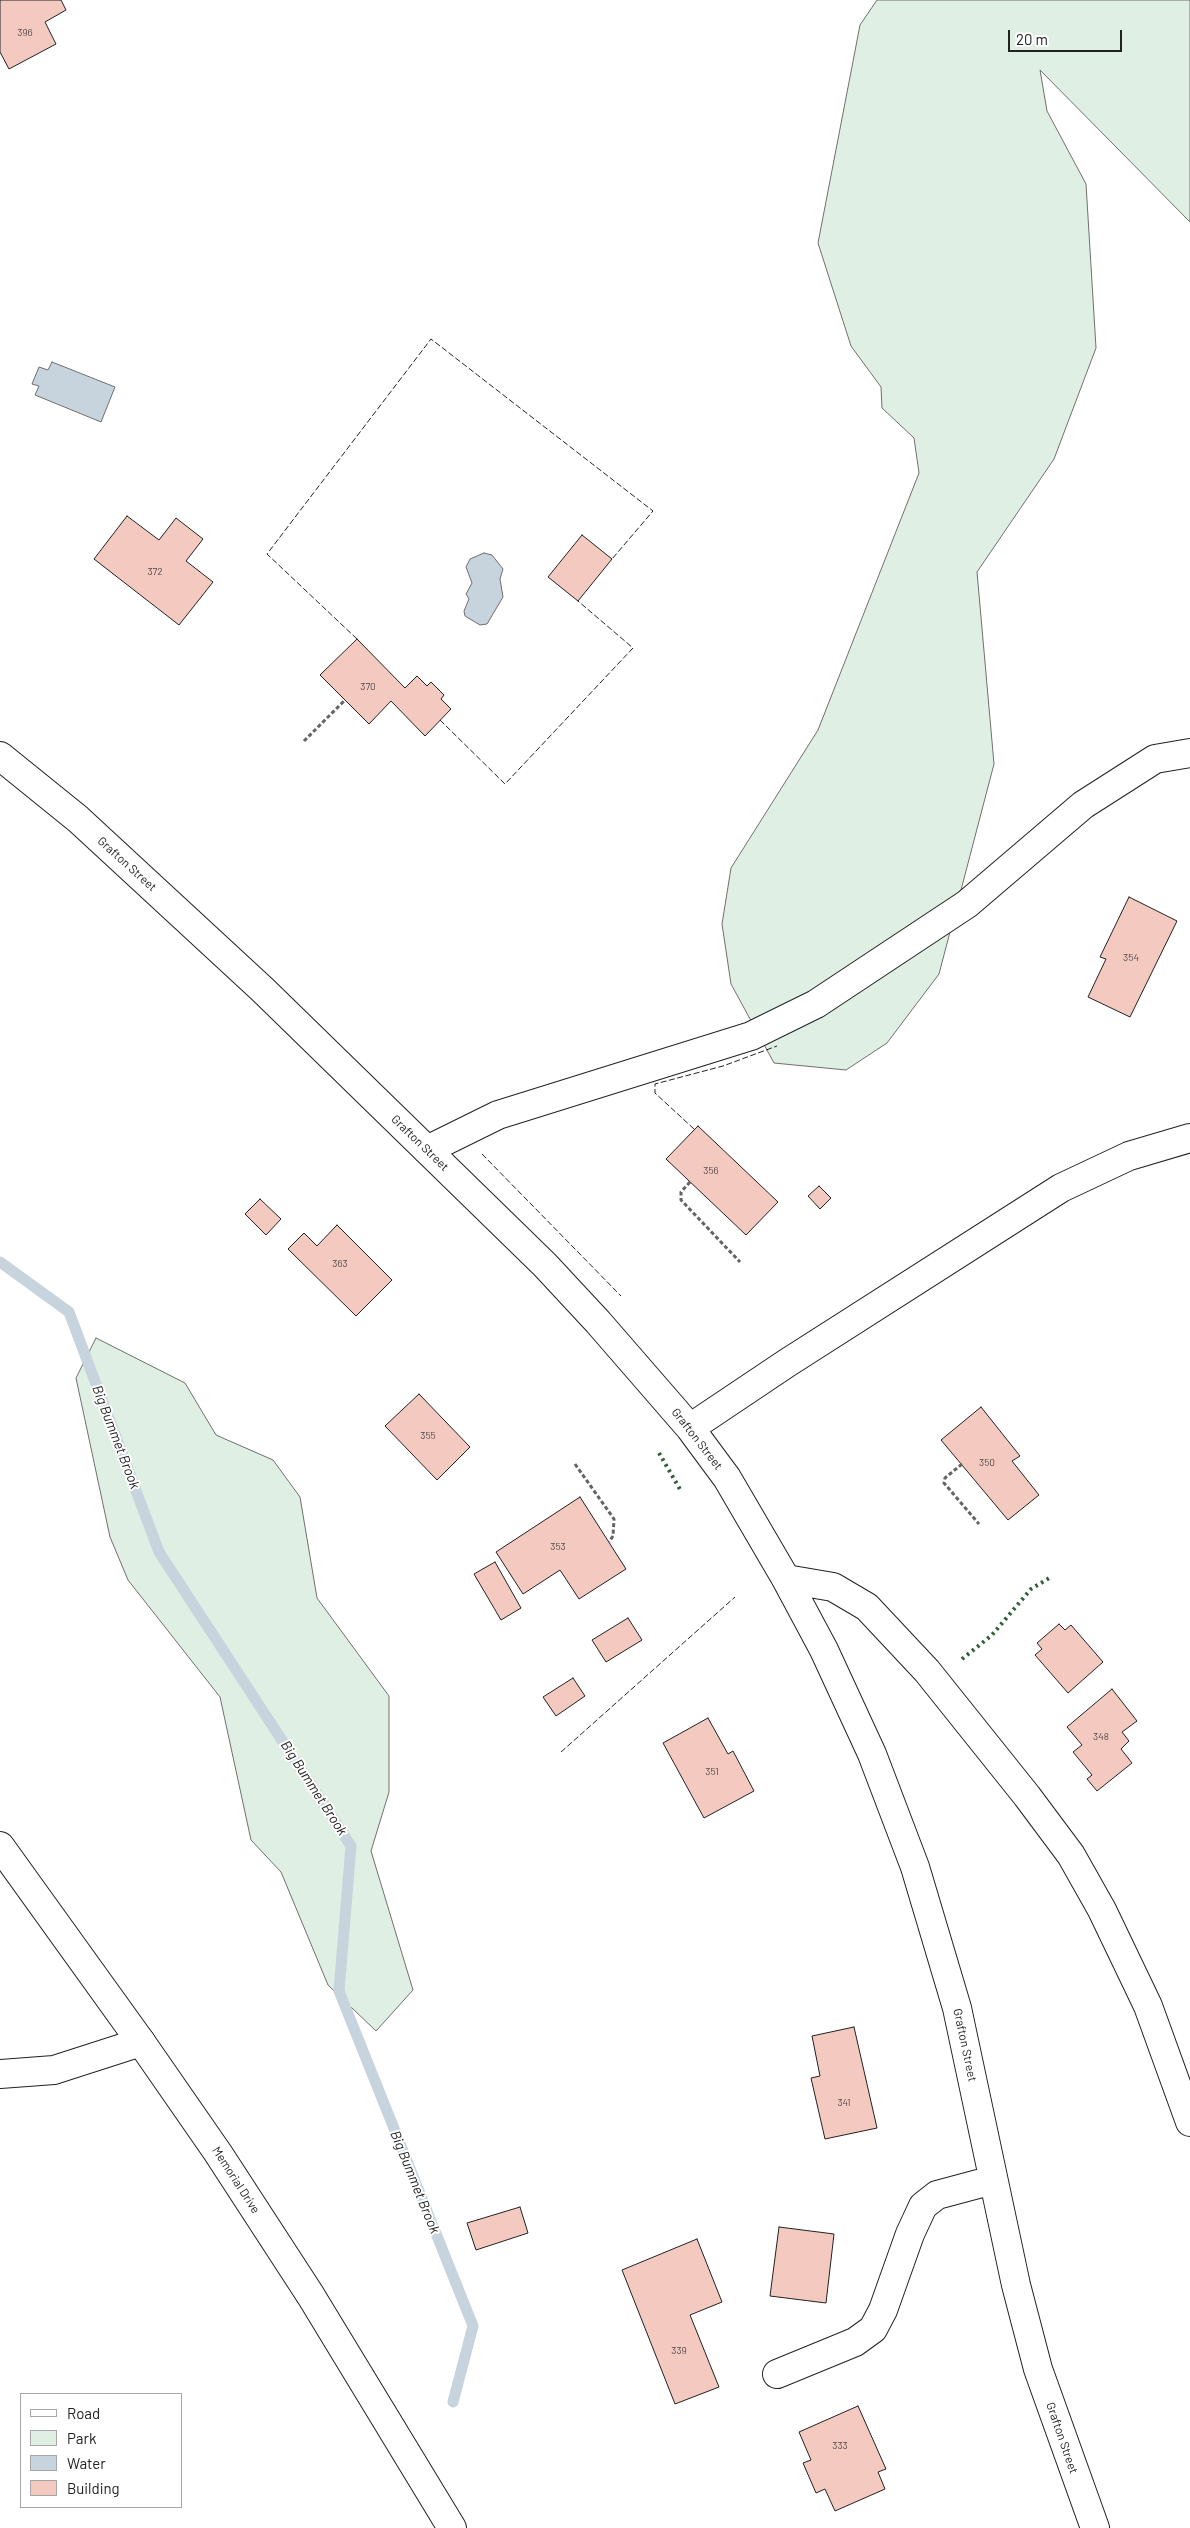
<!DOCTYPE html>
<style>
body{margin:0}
#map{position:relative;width:1190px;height:2528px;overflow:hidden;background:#fff;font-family:Barlow,sans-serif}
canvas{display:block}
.legend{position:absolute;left:20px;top:2393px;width:162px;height:115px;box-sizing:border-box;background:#fff;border:1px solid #a7a7a7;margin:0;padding:6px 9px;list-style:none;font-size:15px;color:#222}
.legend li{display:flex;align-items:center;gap:10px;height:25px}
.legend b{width:25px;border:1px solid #a7a7a7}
.scale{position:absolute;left:1008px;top:30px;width:114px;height:22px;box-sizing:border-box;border:2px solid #222;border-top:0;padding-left:6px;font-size:15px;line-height:18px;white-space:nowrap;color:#222;-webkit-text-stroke:4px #fff;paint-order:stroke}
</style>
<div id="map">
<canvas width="1190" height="2528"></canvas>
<ul class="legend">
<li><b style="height:6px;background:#fff"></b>Road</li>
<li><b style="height:14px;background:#e0efe3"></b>Park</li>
<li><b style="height:14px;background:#c7d3dd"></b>Water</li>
<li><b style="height:14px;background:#f3c9c0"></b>Building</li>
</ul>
<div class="scale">20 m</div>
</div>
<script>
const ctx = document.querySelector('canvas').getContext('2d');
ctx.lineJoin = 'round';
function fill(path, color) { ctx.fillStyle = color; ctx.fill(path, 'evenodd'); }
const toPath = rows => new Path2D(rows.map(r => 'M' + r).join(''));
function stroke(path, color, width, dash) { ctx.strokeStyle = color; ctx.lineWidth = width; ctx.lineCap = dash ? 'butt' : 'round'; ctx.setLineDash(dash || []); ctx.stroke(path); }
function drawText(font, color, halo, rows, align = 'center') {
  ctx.font = font + ' Barlow,sans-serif'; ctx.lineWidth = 4; ctx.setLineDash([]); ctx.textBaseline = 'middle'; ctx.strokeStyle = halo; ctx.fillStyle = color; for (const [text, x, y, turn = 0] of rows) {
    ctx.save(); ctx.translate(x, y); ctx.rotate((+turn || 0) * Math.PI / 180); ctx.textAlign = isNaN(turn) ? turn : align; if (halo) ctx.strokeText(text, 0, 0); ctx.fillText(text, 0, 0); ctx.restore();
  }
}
const green = toPath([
 [877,0,1190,0,1190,222,1040,70,1047,111,1086,184,1096,348,1054,459,977,572,994,764,939,974,887,1043,846,1070,774,1063,731,984,722,924,731,868,818,730,919,473,914,438,882,408,881,387,851,346,818,243,860,25,877,0],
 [96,1338,185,1383,216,1435,273,1460,300,1497,317,1598,389,1696,389,1792,371,1851,413,1990,376,2031,328,1985,281,1872,251,1840,220,1697,128,1580,110,1537,76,1378,96,1338]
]);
fill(green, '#e0efe3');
stroke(green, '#6f6f6f', 1);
const water = toPath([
 [52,362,115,387,101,422,35,395,39,386,32,384,39,367,48,370,52,362],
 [484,553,492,555,503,569,500,579,503,597,487,624,480,625,465,616,464,611,469,599,466,594,472,583,466,567,470,559,484,553]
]);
fill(water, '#c7d3dd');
stroke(water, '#6f6f6f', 1);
stroke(toPath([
 [0,1262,69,1312,159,1552,351,1846,339,1991,473,2326,453,2402]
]), '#c7d3dd', 11);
const building = toPath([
 [0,0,61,0,66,10,45,22,56,44,9,69,0,52,0,0],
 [127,516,159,540,176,518,203,539,186,561,213,582,179,625,94,559,127,516],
 [582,535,612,559,578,601,548,577,582,535],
 [357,639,405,688,417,676,427,686,431,682,444,695,441,699,451,709,425,736,391,701,369,724,320,675,357,639],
 [1129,897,1177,921,1130,1017,1088,997,1106,959,1100,957,1129,897],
 [698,1126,778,1202,746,1235,666,1159,698,1126],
 [819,1186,831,1198,820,1209,808,1196,819,1186],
 [260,1199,281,1219,266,1235,245,1214,260,1199],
 [337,1225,392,1280,356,1316,288,1249,304,1233,317,1246,337,1225],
 [419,1394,470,1447,437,1480,385,1426,419,1394],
 [981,1407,1020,1456,1012,1461,1039,1495,1008,1520,941,1440,981,1407],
 [580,1497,626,1569,579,1599,560,1570,523,1594,496,1552,580,1497],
 [495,1562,521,1608,501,1620,474,1574,495,1562],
 [628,1618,642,1640,606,1662,592,1640,628,1618],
 [1059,1624,1065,1630,1071,1625,1103,1662,1068,1693,1035,1655,1042,1649,1037,1643,1059,1624],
 [573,1678,585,1696,556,1716,543,1697,573,1678],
 [1112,1689,1137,1721,1122,1732,1129,1741,1121,1749,1132,1763,1097,1791,1087,1779,1092,1775,1073,1752,1082,1745,1067,1727,1112,1689],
 [708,1718,728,1754,733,1751,754,1791,704,1818,663,1743,708,1718],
 [854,2027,877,2128,825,2139,811,2078,820,2076,812,2036,854,2027],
 [520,2207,528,2233,476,2250,467,2223,520,2207],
 [779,2227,834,2234,826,2303,770,2296,779,2227],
 [697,2239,722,2302,690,2315,719,2387,675,2404,622,2270,697,2239],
 [858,2406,886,2469,878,2472,885,2489,835,2511,825,2489,816,2493,803,2463,811,2460,799,2432,858,2406]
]);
fill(building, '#f3c9c0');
stroke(building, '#222', 1);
const minor = toPath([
 [0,756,78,819,263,990,545,1265,598,1322,690,1428,727,1478,786,1579,824,1650,872,1754,915,1867,957,2008,1016,2285,1038,2369,1095,2528],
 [427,1150,498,1115,751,1036,816,1004,967,904,1083,805,1155,759,1190,753],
 [690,1428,787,1363,1061,1188,1129,1156,1190,1138],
 [786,1579,833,1587,867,1607,927,1671,1027,1796,1071,1855,1102,1910,1148,2006,1190,2122],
 [0,2074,54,2070,141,2042],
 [777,2374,855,2342,873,2329,883,2310,910,2234,923,2206,937,2195,993,2180]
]);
const major = toPath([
 [0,1846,141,2042,218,2153,311,2296,452,2528]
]);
stroke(minor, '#222', 30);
stroke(major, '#222', 30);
stroke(toPath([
 [304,741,345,700],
 [690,1182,681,1192,681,1200,740,1262],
 [575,1464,614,1519,613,1536,609,1542],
 [962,1464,945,1478,944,1483,979,1524]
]), '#646464', 3, [4, 2.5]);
stroke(minor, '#fff', 28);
stroke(major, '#fff', 28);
stroke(toPath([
 [659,1453,681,1491],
 [962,1659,992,1635,1031,1589,1051,1577]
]), '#2f5e38', 4, [2.5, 4]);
stroke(toPath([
 [357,639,267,554,431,339,653,511,612,559],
 [440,720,505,784,633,648,578,601],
 [694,1129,655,1093,655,1084,723,1066,777,1046],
 [482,1154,621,1296],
 [561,1752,735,1597]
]), '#222', 1, [6, 2.5]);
drawText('10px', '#564c4a', null, [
 ["396",25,33],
 ["372",155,572],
 ["370",368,687],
 ["354",1131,958],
 ["356",711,1171],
 ["363",340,1264],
 ["355",428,1436],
 ["350",987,1463],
 ["353",558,1547],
 ["348",1101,1737],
 ["351",712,1772],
 ["341",844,2103],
 ["339",679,2351],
 ["333",840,2446]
]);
drawText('12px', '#222', '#fff', [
 ["Grafton Street",127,864,42],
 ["Grafton Street",420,1143,44],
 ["Grafton Street",697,1439,52],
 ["Grafton Street",965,2045,78],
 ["Memorial Drive",236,2180,57],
 ["Grafton Street",1062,2438,71]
]);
drawText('italic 14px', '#222', '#fff', [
 ["Big Bummet Brook",116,1437,69],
 ["Big Bummet Brook",314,1788,57],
 ["Big Bummet Brook",415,2182,68]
]);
</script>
